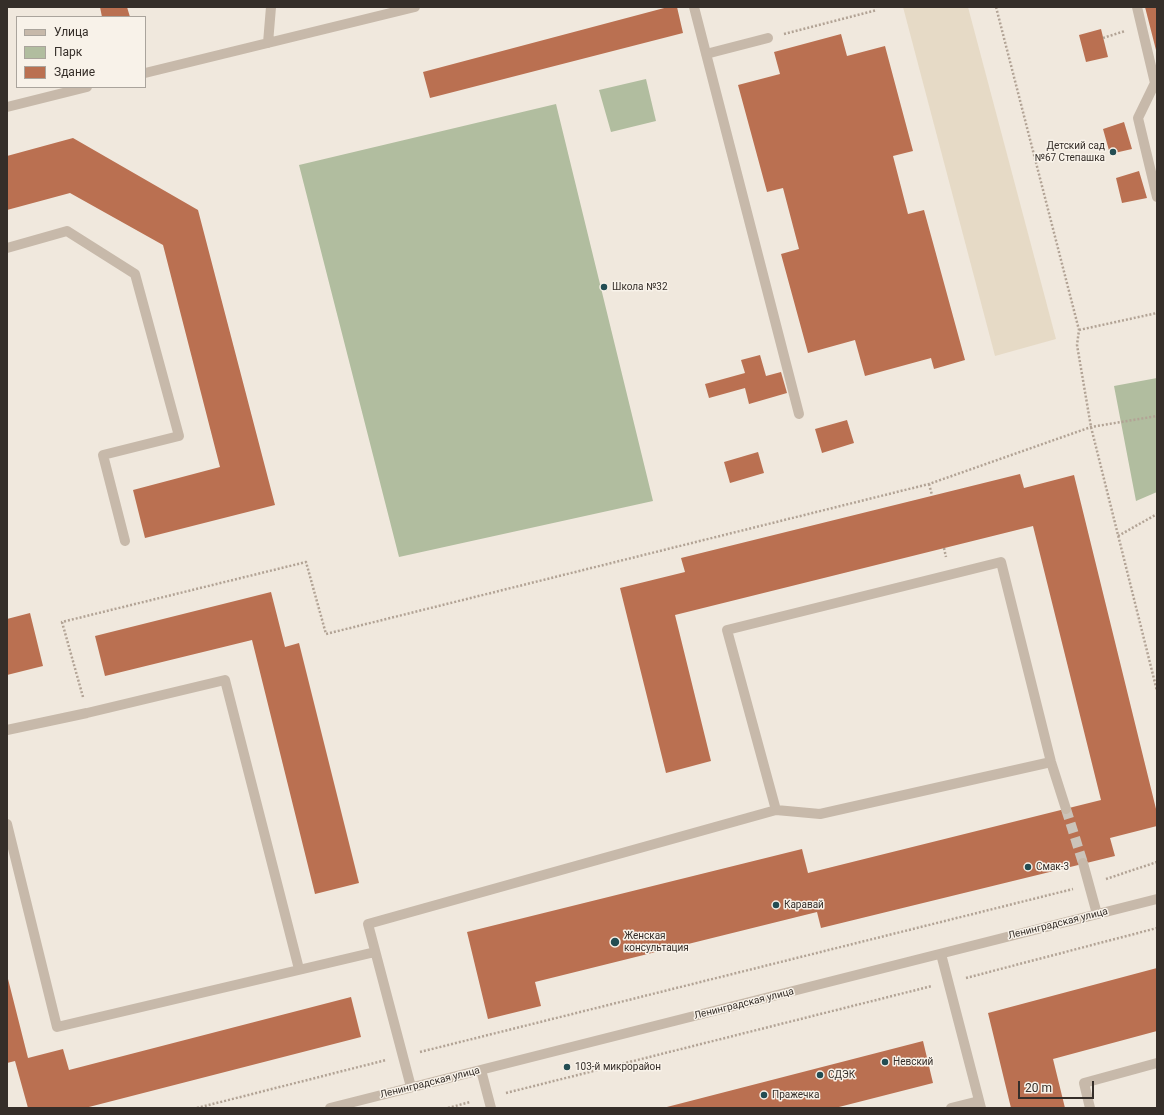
<!DOCTYPE html>
<meta charset="utf-8">
<style>
body{margin:0}
#map{position:relative;width:1164px;height:1115px;overflow:hidden;background:#f0e8dd;font-family:Roboto,sans-serif}
canvas{display:block}
.frame{position:absolute;inset:0;border:8px solid #352e29;pointer-events:none}
.legend{position:absolute;left:16px;top:16px;width:130px;height:72px;box-sizing:border-box;background:#f8f2e9;border:1px solid #aaa49c;margin:0;padding:5px 7px;list-style:none;font-size:12px;color:#352e29}
.legend li{display:flex;align-items:center;gap:8px;height:20px}
.legend b{width:20px;border:1px solid #aaa49c}
.scale{position:absolute;left:1018px;top:1081px;width:76px;height:18px;box-sizing:border-box;border:2px solid #352e29;border-top:0;padding-left:5px;font-size:12px;line-height:14px;white-space:nowrap;color:#352e29;-webkit-text-stroke:3px #f8f2e9;paint-order:stroke}
</style>
<div id="map">
<canvas width="1164" height="1115"></canvas>
<div class="frame"></div>
<ul class="legend">
<li><b style="height:5px;background:#c7b9aa"></b>Улица</li>
<li><b style="height:11px;background:#b1bd9f"></b>Парк</li>
<li><b style="height:11px;background:#ba7051"></b>Здание</li>
</ul>
<div class="scale">20 m</div>
</div>
<script>
const ctx = document.querySelector('canvas').getContext('2d');
ctx.lineJoin = 'round';
function fill(path, color) { ctx.fillStyle = color; ctx.fill(path, 'evenodd'); }
const toPath = rows => new Path2D(rows.map(r => 'M' + r).join(''));
function stroke(path, color, width, dash) { ctx.strokeStyle = color; ctx.lineWidth = width; ctx.lineCap = dash ? 'butt' : 'round'; ctx.setLineDash(dash || []); ctx.stroke(path); }
function drawText(font, color, halo, rows, align = 'center') {
  ctx.font = font + ' Roboto,sans-serif'; ctx.lineWidth = 3; ctx.setLineDash([]); ctx.textBaseline = 'middle'; ctx.strokeStyle = halo; ctx.fillStyle = color; for (const [text, x, y, turn = 0] of rows) {
    ctx.save(); ctx.translate(x, y); ctx.rotate((+turn || 0) * Math.PI / 180); ctx.textAlign = isNaN(turn) ? turn : align; if (halo) ctx.strokeText(text, 0, 0); ctx.fillText(text, 0, 0); ctx.restore();
  }
}
fill(toPath([
 [646,79,656,121,611,132,599,90],
 [556,104,653,501,399,557,299,165],
 [1157,378,1157,492,1136,501,1114,386]
]), '#b1bd9f');
fill(toPath([
 [903,7,968,7,1056,339,995,356]
]), '#e6dac6');
fill(toPath([
 [100,7,127,7,130,17,102,17],
 [668,7,677,7,683,33,430,98,423,72],
 [1145,7,1157,7,1157,50,1156,50],
 [1101,29,1108,57,1086,62,1079,35],
 [841,34,847,56,885,46,913,151,893,156,908,214,924,210,965,360,934,369,931,358,865,376,855,340,808,353,781,254,799,249,783,188,767,192,738,85,780,74,774,52],
 [1124,122,1132,149,1110,154,1103,129],
 [73,138,198,210,275,505,145,538,133,490,220,467,163,245,70,193,7,210,7,156],
 [1139,171,1147,198,1122,203,1116,178],
 [760,355,766,376,781,372,787,393,749,404,745,388,709,398,705,384,745,373,741,360],
 [847,420,854,443,822,453,815,429],
 [758,452,764,473,730,483,724,462],
 [1020,474,1024,488,1074,475,1157,813,1157,826,1110,838,1115,856,821,928,817,912,535,982,541,1006,488,1019,467,932,802,849,808,873,1101,800,1033,526,675,615,711,761,666,773,620,588,685,572,681,558],
 [271,592,285,647,299,643,359,883,315,894,252,640,105,676,95,636],
 [30,613,43,666,7,675,7,619],
 [1157,968,1157,1031,1053,1059,1065,1108,1011,1108,988,1013],
 [7,975,28,1058,63,1049,69,1070,351,997,361,1037,85,1108,28,1108,15,1061,7,1063],
 [923,1041,933,1083,835,1108,663,1108]
]), '#ba7051');
stroke(toPath([
 [1066,809,1083,863]
]), '#cbc3b9', 10, [10, 5]);
stroke(toPath([
 [996,7,1079,330,1077,345,1091,427,1157,691],
 [784,34,877,10],
 [1103,38,1125,31],
 [1079,330,1157,313],
 [929,484,932,495],
 [1118,536,1157,514],
 [944,548,946,557],
 [83,697,62,622,306,562,326,634,929,484,1091,427,1157,416],
 [1106,879,1157,862],
 [966,978,1157,928],
 [420,1052,1073,889],
 [506,1093,932,986],
 [197,1108,386,1060],
 [448,1108,470,1102]
]), '#b2a395', 2.5, [2, 2]);
stroke(toPath([
 [694,7,799,414],
 [1137,7,1155,83,1138,118,1157,197],
 [268,43,271,7],
 [706,54,768,38],
 [145,73,415,7],
 [7,107,87,87],
 [7,248,67,231,135,274,179,436,103,455,125,541],
 [7,730,87,713,225,680,299,969],
 [776,810,820,814,1051,762],
 [7,824,57,1027,375,952],
 [1083,863,1097,914],
 [941,954,981,1108],
 [481,1070,491,1108],
 [411,1087,368,924,776,810,727,630,1001,562,1051,762,1066,809],
 [330,1108,1157,899],
 [951,1108,979,1101,978,1106],
 [1090,1108,1084,1083,1157,1063]
]), '#c7b9aa', 10);
for (const [x, y, r, color] of [
 [1113,152,4,"#234d53"],
 [604,287,4,"#234d53"],
 [1028,867,4,"#234d53"],
 [776,905,4,"#234d53"],
 [615,942,5,"#234d53"],
 [885,1062,4,"#234d53"],
 [567,1067,4,"#234d53"],
 [820,1075,4,"#234d53"],
 [764,1095,4,"#234d53"]
]) { const dot = new Path2D(); dot.arc(x, y, r, 0, 2 * Math.PI); ctx.fillStyle = color; ctx.fill(dot); stroke(dot, '#f8f2e9', 1.5); }
drawText('10px', '#352e29', '#f8f2e9', [
 ["Детский сад",1105,146,"right"],
 ["№67 Степашка",1105,158,"right"],
 ["Школа №32",612,287],
 ["Смак-3",1036,867],
 ["Каравай",784,905],
 ["Женская",624,936],
 ["консультация",624,948],
 ["Невский",893,1062],
 ["103-й микрорайон",575,1067],
 ["СДЭК",828,1075],
 ["Пражечка",772,1095]
], 'left');
drawText('10px', '#352e29', '#f8f2e9', [
 ["Ленинградская улица",1058,924,-14],
 ["Ленинградская улица",744,1004,-14],
 ["Ленинградская улица",430,1083,-14]
]);
</script>
